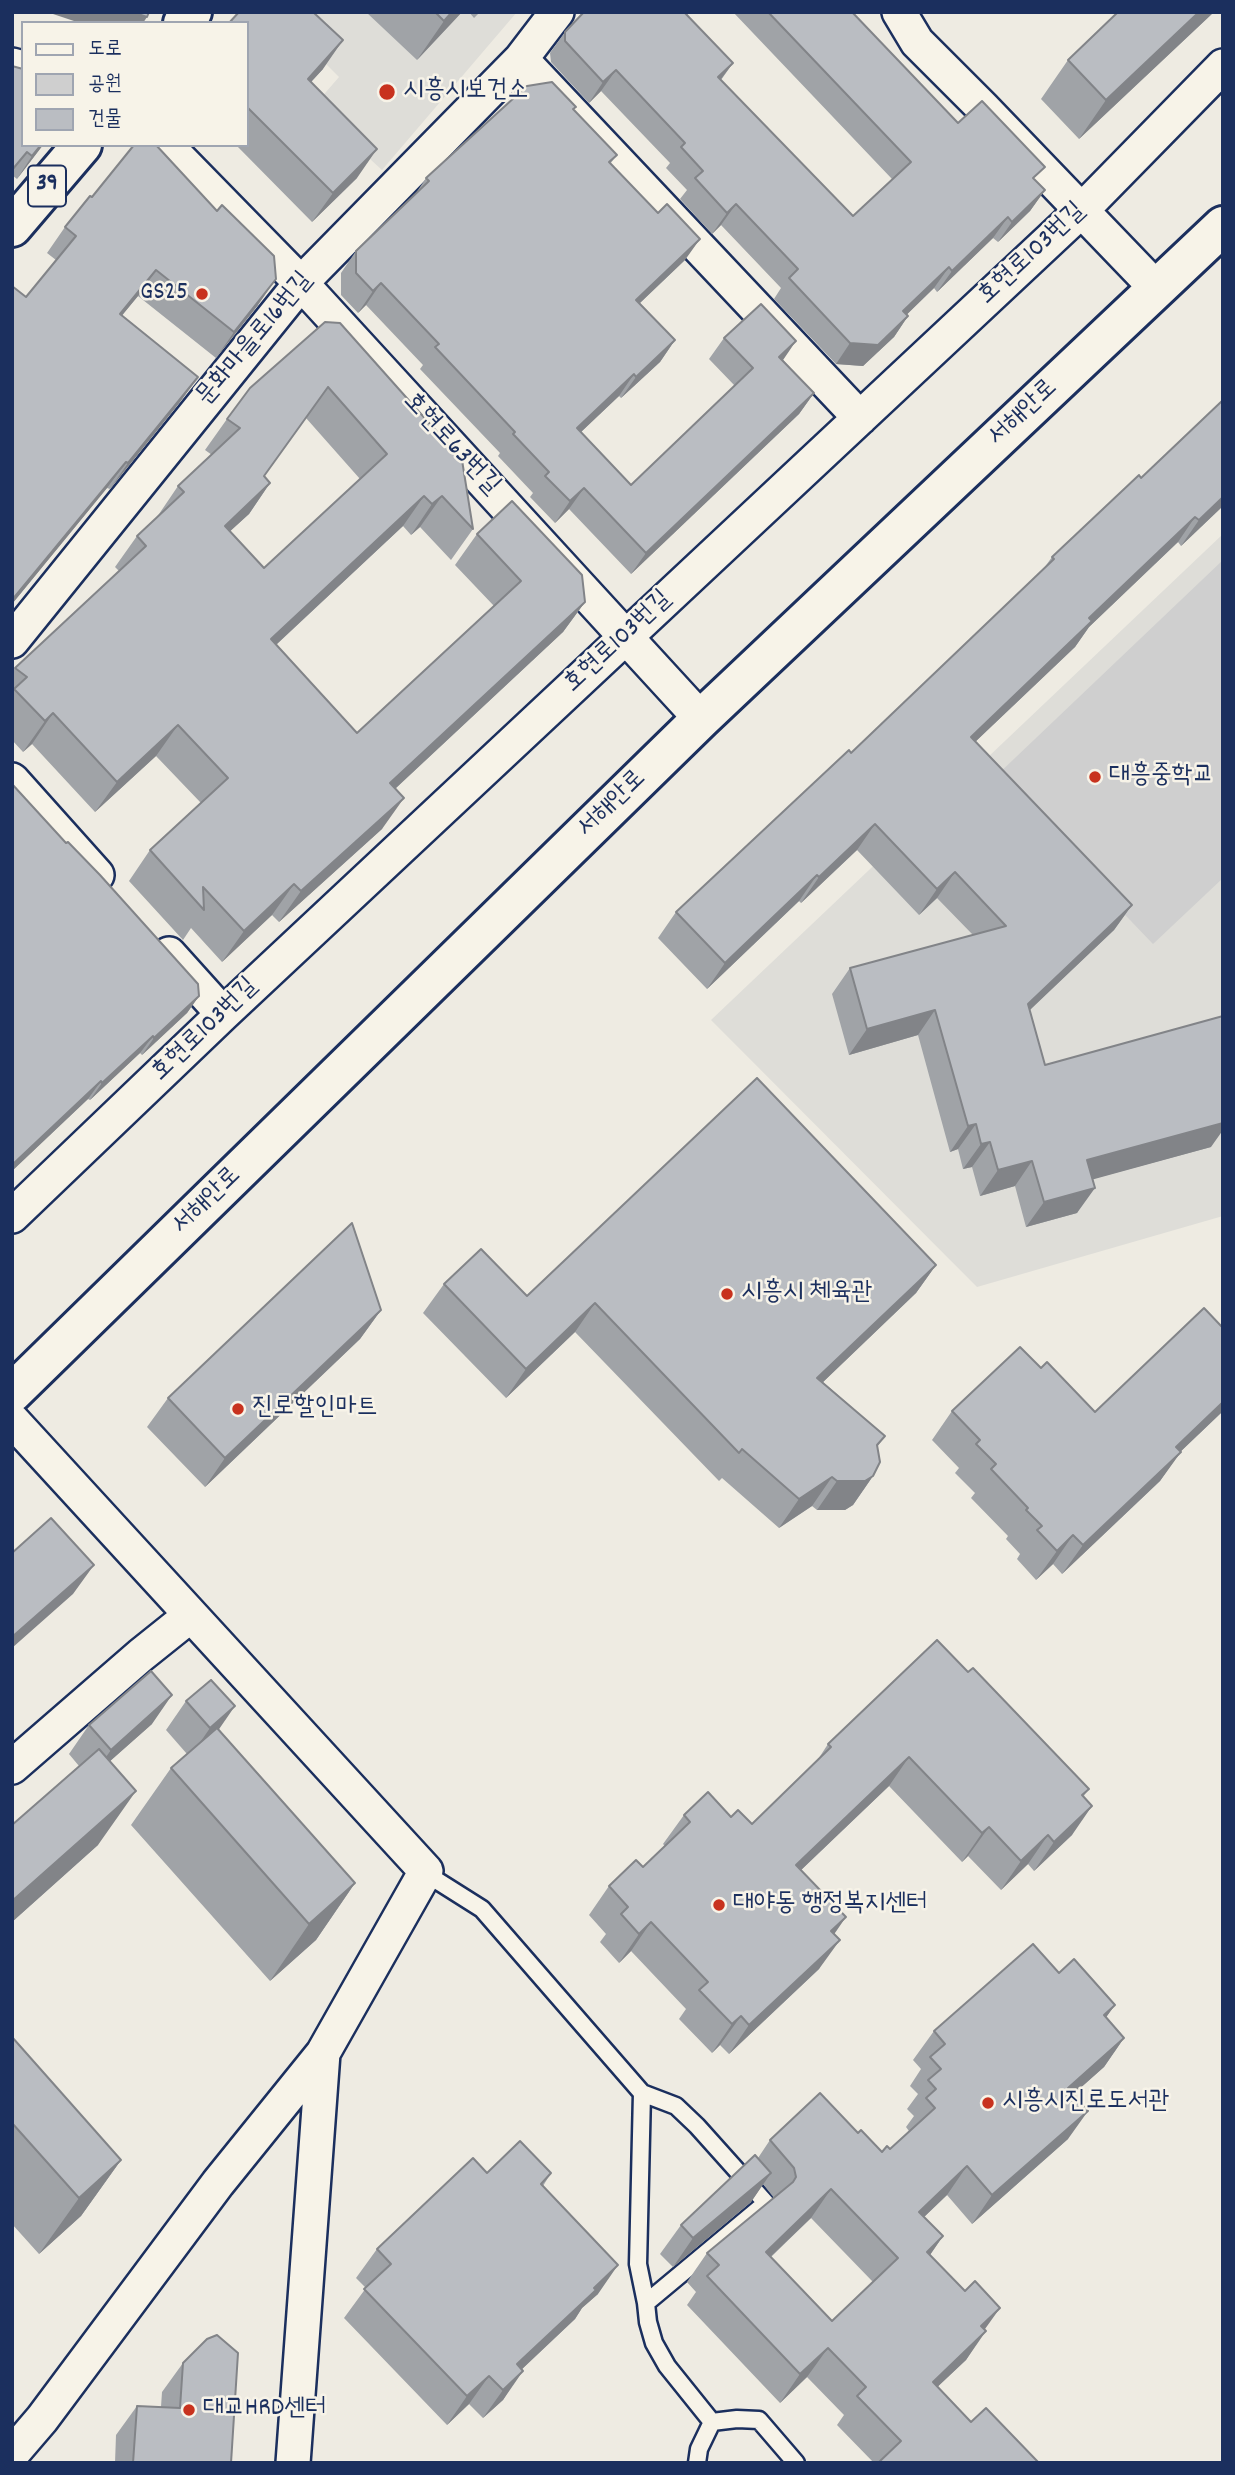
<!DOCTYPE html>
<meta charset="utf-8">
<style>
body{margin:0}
#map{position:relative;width:1235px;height:2475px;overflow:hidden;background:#eeebe2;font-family:Dekko,"Poor Story",sans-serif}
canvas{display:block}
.frame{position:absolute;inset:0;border:14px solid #1b2f5e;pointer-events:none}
.legend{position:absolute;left:21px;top:21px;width:228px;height:126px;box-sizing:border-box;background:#f7f3e8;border:2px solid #9fa5b1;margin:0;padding:9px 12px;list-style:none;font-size:21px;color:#1b2f5e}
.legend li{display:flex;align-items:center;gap:14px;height:35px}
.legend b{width:35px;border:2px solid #9fa5b1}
</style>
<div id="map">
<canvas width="1235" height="2475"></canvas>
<div class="frame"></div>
<ul class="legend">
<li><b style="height:9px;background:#f7f3e8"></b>도로</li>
<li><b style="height:19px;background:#cfcfcf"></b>공원</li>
<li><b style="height:19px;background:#babdc2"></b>건물</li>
</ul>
</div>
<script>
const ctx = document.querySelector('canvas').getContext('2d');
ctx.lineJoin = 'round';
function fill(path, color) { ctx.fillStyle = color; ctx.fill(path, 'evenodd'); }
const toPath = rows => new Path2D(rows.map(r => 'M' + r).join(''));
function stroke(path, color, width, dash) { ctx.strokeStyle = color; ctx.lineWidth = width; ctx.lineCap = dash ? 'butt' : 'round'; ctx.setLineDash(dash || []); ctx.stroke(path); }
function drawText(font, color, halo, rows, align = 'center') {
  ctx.font = font + ' Dekko,"Poor Story",sans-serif'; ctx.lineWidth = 5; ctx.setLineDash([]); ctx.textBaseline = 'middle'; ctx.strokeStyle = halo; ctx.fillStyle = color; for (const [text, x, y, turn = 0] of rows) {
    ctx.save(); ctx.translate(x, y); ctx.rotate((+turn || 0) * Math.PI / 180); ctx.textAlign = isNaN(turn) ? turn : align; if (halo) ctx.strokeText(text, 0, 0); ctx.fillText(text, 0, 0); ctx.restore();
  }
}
fill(toPath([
 [274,12,517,12,382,170,313,107,339,77],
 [1223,534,1223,1216,977,1287,711,1020]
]), '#deddd8');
fill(toPath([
 [1223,560,1223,878,1153,944,994,778]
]), '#cfcfcf');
const lane = toPath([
 [425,1873,482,1909,642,2093,676,2106,697,2126,766,2203,646,2303,638,2264,642,2093],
 [646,2303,648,2322,654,2343,667,2366,712,2422],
 [712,2422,737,2419,759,2420,796,2463],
 [697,2463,699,2449,712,2422]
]);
const street = toPath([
 [899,12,917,42,983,108,1157,289],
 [521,59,860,418],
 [12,65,23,68],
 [166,145,301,283,701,719],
 [12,641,301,283,521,59,557,12],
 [12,780,97,875],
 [169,954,223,1014],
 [12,1216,223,1014,1082,210,1223,66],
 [12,1420,426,1871,323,2053,293,2463],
 [12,1767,141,1655,191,1615],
 [12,2454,42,2419,218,2183,323,2053]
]);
const secondary = toPath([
 [12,1393,701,719,1223,226]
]);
const primary = toPath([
 [183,23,192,12],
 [12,227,82,145]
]);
stroke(lane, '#1b2f5e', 21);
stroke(street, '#1b2f5e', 38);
stroke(secondary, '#1b2f5e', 44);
stroke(primary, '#1b2f5e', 44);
stroke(lane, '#f7f3e8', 16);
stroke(street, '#f7f3e8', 33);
stroke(secondary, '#f7f3e8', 38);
stroke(primary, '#f7f3e8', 38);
fill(toPath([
 [366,12,462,12,417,60],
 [469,12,480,12,474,18],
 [584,12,690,12,687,15,733,63,721,80,853,216,892,179,733,12,852,12,958,123,1035,180,1045,190,1030,211,998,242,993,238,937,292,934,288,907,314,908,316,894,337,863,366,836,364,774,299,781,288,721,225,712,234,680,199,687,190,666,168,670,163,601,91,589,103,551,62,550,53,567,29],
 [1214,12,1079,139,1041,99,1068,60],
 [247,23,323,69,311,82,357,178,312,222,236,145,247,145],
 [12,66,43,145,17,179,12,175],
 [574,110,617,155,610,164,685,260,640,303,675,340,660,362,621,398,619,396,581,432,631,485,735,386,709,359,724,338,783,360,814,393,799,414,631,574,569,509,555,523,530,497,533,493,498,456,500,453,420,369,423,365,366,305,358,313,341,295,341,273,356,251,414,196,426,178],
 [65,227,258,305,216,358,138,296,122,315,198,377,180,402,110,489,107,488,12,604,12,286,26,297,56,260,47,253],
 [325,322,473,529,451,560,420,527,411,535,403,526,276,645,357,733,494,606,455,565,477,534,585,602,563,632,395,789,382,829,279,922,272,915,222,962,191,928,183,940,129,881,150,850,201,803,156,756,95,812,32,744,23,752,12,740,12,672,15,668,119,571,115,567,137,536,157,517,178,486,212,455,205,450,227,419],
 [306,418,360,479,264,568,230,531,249,514,270,483,264,476],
 [1223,400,1223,506,1181,546,1178,542,1089,627,1075,647,975,742,1132,905,1114,930,1029,1010,1045,1065,1211,1147,1092,1179,1077,1213,1026,1227,1015,1186,980,1196,972,1167,963,1169,958,1149,950,1152,918,1035,849,1055,832,994,850,968,973,935,937,898,919,915,857,850,801,903,799,901,707,989,658,938,676,912,851,753,1042,571,1052,557,1141,478],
 [12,784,199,996,187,1013,142,1055,140,1053,90,1100,88,1099,12,1171],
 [936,1265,916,1293,823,1382,885,1436,877,1447,873,1476,853,1505,845,1510,817,1510,812,1506,779,1528,722,1478,719,1481,575,1332,506,1398,423,1313,444,1284,527,1296],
 [381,1310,360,1339,205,1487,147,1427,168,1398],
 [1041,1368,1095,1412,1221,1413,1180,1452,1160,1481,1062,1574,1053,1564,1036,1580,1017,1559,1020,1554,1006,1539,1008,1536,971,1498,975,1493,955,1473,959,1468,932,1440,952,1411],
 [968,1672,1089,1789,1083,1797,1072,1835,1034,1871,1028,1864,1001,1890,968,1856,962,1862,889,1786,801,1870,834,1934,819,1969,729,2054,720,2045,712,2053,679,2019,686,2009,631,1951,619,1963,600,1942,606,1934,589,1915,609,1886,643,1867,665,1846,663,1844,684,1815,731,1817,752,1824,815,1764,828,1744],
 [186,1701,218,1729,355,1883,316,1940,270,1981,131,1825,171,1768,187,1754,166,1730],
 [152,1724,110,1761,98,1845,12,1922,12,1825,79,1766,69,1754,89,1725],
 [1059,1973,1115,2005,1106,2017,1124,2038,1104,2067,1073,2094,1068,2139,972,2224,947,2195,924,2217,943,2236,930,2255,985,2330,966,2360,937,2387,971,2422,1039,2463,874,2463,837,2425,844,2415,807,2377,780,2403,687,2305,696,2292,687,2282,707,2253,774,2198,763,2184,751,2202,673,2267,660,2254,681,2225,758,2158,770,2140,858,2133,882,2152,890,2149,909,2131,906,2127,914,2116,907,2109,918,2094,910,2086,921,2069,913,2060,934,2031],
 [811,2218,873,2282,832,2321,771,2257],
 [12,2037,121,2160,81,2216,39,2254,12,2224],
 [487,2173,551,2173,543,2186,598,2294,582,2308,575,2319,522,2369,503,2400,483,2418,469,2404,447,2425,344,2318,366,2288,356,2278,377,2249],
 [183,2363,231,2463,115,2463,116,2435,137,2406,161,2407,162,2392]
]), '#a0a3a7');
fill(toPath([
 [47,12,132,12,147,17,143,23,80,23],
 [452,12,462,12,417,60,444,21],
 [1199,12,1214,12,1079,139,1106,100],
 [343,40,323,69,287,108,308,79],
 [733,63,718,83,718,77],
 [616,70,601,91,589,103,603,82],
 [41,145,43,145,17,179,32,156],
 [377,149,357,178,312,222,333,193],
 [1045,190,1030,211,998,242,1012,222],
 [736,204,721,225,712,234,727,213],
 [1008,217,993,238,937,292,952,271],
 [700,239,685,260,621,321,636,300],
 [949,267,934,288,889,332,903,311],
 [156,270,138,296,102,340,120,314],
 [276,279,258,305,216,358,234,332],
 [381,283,366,305,358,313,373,291],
 [908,316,894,337,863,366,836,364,850,343],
 [675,340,660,362,621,398,636,377],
 [796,341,781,363,779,357],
 [634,374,619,396,562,450,577,428],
 [198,377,180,402,110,489,128,463],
 [814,393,799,414,631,574,646,553],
 [126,462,107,488,12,604,12,600],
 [270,483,249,514,203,556,225,526],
 [584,488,569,509,555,523,570,501],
 [424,496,403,526,249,670,271,639],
 [442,496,420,527,411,535,432,504],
 [1223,497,1223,506,1181,546,1199,520],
 [1195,517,1178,542,1089,627,1075,647,953,763,971,737,1089,618],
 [585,602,563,632,368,814,390,783],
 [53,713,32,744,23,752,45,721],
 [178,725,156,756,95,812,117,782],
 [404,798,382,829,279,922,301,891],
 [875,824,857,850,801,903,819,877],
 [955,872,937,898,919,915,937,889],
 [817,875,799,901,707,989,725,963],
 [294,884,272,915,222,962,244,931],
 [1132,905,1114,930,1010,1029,1028,1004],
 [199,996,187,1013,142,1055,154,1038],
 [935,1010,918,1035,849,1055,867,1029],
 [153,1036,140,1053,90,1100,102,1083],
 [101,1081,88,1099,12,1171,12,1165],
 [1223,1123,1223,1130,1211,1147,1069,1186,1087,1160],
 [976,1124,958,1149,950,1152,968,1126],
 [990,1142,972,1167,963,1169,981,1144],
 [1032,1161,1015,1186,980,1196,998,1170],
 [1095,1188,1077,1213,1026,1227,1044,1202],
 [936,1265,916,1293,797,1407,817,1378],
 [595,1303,575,1332,506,1398,526,1369],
 [381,1310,360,1339,205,1487,225,1458],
 [1223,1402,1223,1411,1221,1413,1155,1476,1176,1447],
 [1181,1452,1160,1481,1062,1574,1083,1545],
 [873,1476,853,1505,845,1510,817,1510,837,1481],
 [832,1477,812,1506,779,1528,799,1499],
 [1073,1535,1053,1564,1036,1580,1057,1551],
 [94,1565,73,1594,12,1648,12,1637],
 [172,1695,152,1724,91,1778,111,1750],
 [235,1706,215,1735,190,1757,210,1728],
 [909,1757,889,1786,776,1894,796,1865],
 [136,1791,98,1845,12,1922,12,1901],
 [1092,1806,1072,1835,1034,1871,1054,1842],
 [989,1827,968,1856,962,1862,982,1833],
 [1048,1835,1028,1864,1001,1890,1021,1861],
 [355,1883,316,1940,270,1981,309,1924],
 [846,1917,826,1946,831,1931],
 [651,1922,631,1951,619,1963,639,1934],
 [840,1940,819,1969,729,2054,749,2025],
 [1115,2005,1094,2034,1104,2015],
 [741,2016,720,2045,712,2053,732,2024],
 [1124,2038,1104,2067,1048,2117,1068,2088],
 [1088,2111,1068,2139,972,2224,992,2195],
 [121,2160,81,2216,39,2254,79,2198],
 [967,2166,947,2195,899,2241,919,2212],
 [771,2173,751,2202,673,2267,693,2238],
 [831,2189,811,2218,746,2280,766,2252],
 [943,2236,923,2265,927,2252],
 [618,2265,598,2294,582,2308,575,2319,502,2388,517,2364],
 [1000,2308,980,2336,986,2331,966,2360,912,2411,933,2382,981,2326],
 [828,2348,807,2377,780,2403,800,2374],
 [523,2371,503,2400,483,2418,503,2390],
 [489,2376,469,2404,447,2425,467,2396]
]), '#828488');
const building = toPath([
 [132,12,149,12,147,17,132,12],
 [239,12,313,12,343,40,308,79,377,149,333,193,247,107,247,23,229,23,239,12],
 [435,12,452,12,444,21,435,12],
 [584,12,684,12,733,63,718,77,853,216,911,162,768,12,852,12,958,123,982,101,1045,167,1033,178,1045,190,1012,222,1008,217,952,271,949,267,903,311,908,316,878,345,850,343,789,278,798,269,736,204,727,213,695,178,703,171,681,147,685,143,616,70,603,82,565,41,565,32,584,12],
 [1118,12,1199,12,1106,100,1068,60,1118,12],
 [12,66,23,69,23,145,41,145,32,156,27,152,12,170,12,66],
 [552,82,576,107,573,109,617,155,609,162,658,213,667,204,700,239,636,300,675,340,636,377,634,374,577,428,631,485,753,368,724,338,761,304,796,341,779,357,814,393,646,553,584,488,570,501,545,476,549,472,513,434,515,432,435,347,439,344,381,283,373,291,356,273,356,251,429,181,426,178,527,86,552,82],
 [134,145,156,145,217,211,222,205,274,256,276,279,234,332,156,270,120,314,198,377,128,463,126,462,12,600,12,286,26,297,76,236,65,227,90,196,92,197,134,145],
 [325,322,340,323,462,460,473,529,442,496,432,504,424,496,271,639,357,733,521,581,477,534,512,501,582,575,585,602,390,783,404,798,301,891,294,884,244,931,203,887,204,910,150,850,228,778,178,725,117,782,53,713,45,721,14,689,27,677,15,668,146,546,137,536,184,492,178,486,240,428,227,419,250,388,325,322],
 [328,387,387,454,264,568,225,526,270,483,264,476,328,387],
 [1223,400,1223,497,1199,520,1195,517,1089,618,1092,621,971,737,1132,905,1028,1004,1045,1065,1223,1016,1223,1123,1087,1160,1095,1188,1044,1202,1032,1161,998,1170,990,1142,981,1144,976,1124,968,1126,935,1010,867,1029,850,968,1006,926,955,872,937,889,875,824,819,877,817,875,725,963,676,912,849,750,851,753,1054,559,1052,557,1139,475,1141,478,1223,400],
 [12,784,66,843,68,842,100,875,198,984,199,996,154,1038,153,1036,102,1083,101,1081,12,1165,12,784],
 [757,1078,936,1265,817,1378,885,1436,877,1445,880,1462,873,1476,865,1481,837,1481,832,1477,799,1499,742,1449,739,1453,595,1303,526,1369,444,1284,481,1249,527,1296,757,1078],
 [352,1223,381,1310,225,1458,168,1398,352,1223],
 [1204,1308,1223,1328,1223,1402,1176,1447,1181,1452,1083,1545,1073,1535,1057,1551,1037,1530,1042,1526,1026,1510,1028,1508,991,1469,996,1464,976,1444,980,1440,952,1411,1020,1347,1041,1368,1047,1362,1095,1412,1204,1308],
 [51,1518,94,1565,12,1637,12,1553,51,1518],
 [937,1640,968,1672,973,1668,1089,1789,1082,1795,1092,1806,1054,1842,1048,1835,1021,1861,989,1827,982,1833,909,1757,796,1865,846,1917,831,1931,840,1940,749,2025,741,2016,732,2024,699,1990,708,1982,651,1922,639,1934,621,1914,628,1907,609,1886,636,1860,643,1867,690,1822,684,1815,708,1792,731,1817,738,1810,752,1824,831,1747,828,1744,937,1640],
 [151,1671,172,1695,111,1750,89,1725,151,1671],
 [211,1680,235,1706,210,1728,186,1701,211,1680],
 [217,1728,355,1883,309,1924,171,1768,217,1728],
 [99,1749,136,1791,12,1901,12,1825,99,1749],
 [1033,1944,1059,1973,1074,1959,1115,2005,1104,2015,1124,2038,1068,2088,1088,2111,992,2195,967,2166,919,2212,943,2236,927,2252,965,2291,975,2281,1000,2308,981,2326,986,2331,933,2382,971,2422,986,2408,1039,2463,878,2463,901,2441,857,2396,866,2387,828,2348,800,2374,707,2276,719,2265,707,2253,793,2182,796,2177,794,2168,770,2140,820,2093,858,2133,861,2130,882,2152,887,2146,890,2149,935,2108,926,2098,936,2089,928,2080,941,2069,930,2057,945,2044,934,2031,1033,1944],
 [831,2189,898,2258,832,2321,766,2252,831,2189],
 [12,2037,121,2160,79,2198,12,2123,12,2037],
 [520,2141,551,2173,541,2184,618,2265,594,2288,596,2290,517,2364,523,2371,503,2390,489,2376,467,2396,364,2289,391,2264,377,2249,473,2158,487,2173,520,2141],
 [755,2155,771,2173,693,2238,681,2225,755,2155],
 [217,2335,238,2353,231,2463,133,2463,137,2406,180,2408,183,2363,207,2339,217,2335]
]);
fill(building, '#babdc2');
stroke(building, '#828488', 2);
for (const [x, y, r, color] of [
 [387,92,9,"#c8321e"],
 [202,294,7,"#c8321e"],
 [1095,777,7,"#c8321e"],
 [727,1294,7,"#c8321e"],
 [238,1409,7,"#c8321e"],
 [719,1905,7,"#c8321e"],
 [988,2103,7,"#c8321e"],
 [189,2410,7,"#c8321e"]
]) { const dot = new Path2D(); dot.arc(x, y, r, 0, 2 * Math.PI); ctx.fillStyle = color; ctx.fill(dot); stroke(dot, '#f7f3e8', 2.5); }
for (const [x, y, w] of [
 [47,186,38]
]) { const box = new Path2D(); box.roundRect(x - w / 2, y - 20.5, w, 41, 5); ctx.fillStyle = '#f7f3e8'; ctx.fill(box); stroke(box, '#1b2f5e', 2); }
drawText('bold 24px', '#1b2f5e', null, [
 ["39",47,186]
]);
drawText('26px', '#1b2f5e', '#f7f3e8', [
 ["시흥시보건소",403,92],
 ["GS25",188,294,"right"],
 ["대흥중학교",1109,777],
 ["시흥시 체육관",741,1294],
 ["진로할인마트",252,1409],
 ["대야동 행정복지센터",733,1905],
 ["시흥시진로도서관",1002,2103],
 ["대교HRD센터",203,2410]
], 'left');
drawText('26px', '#1b2f5e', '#f7f3e8', [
 ["호현로103번길",1033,255,-43],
 ["문화마을로16번길",256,340,-50],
 ["서해안로",1024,414,-43],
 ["호현로63번길",450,445,47],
 ["호현로103번길",619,643,-43],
 ["서해안로",613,805,-44],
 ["호현로103번길",206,1031,-44],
 ["서해안로",208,1202,-44]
]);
</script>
